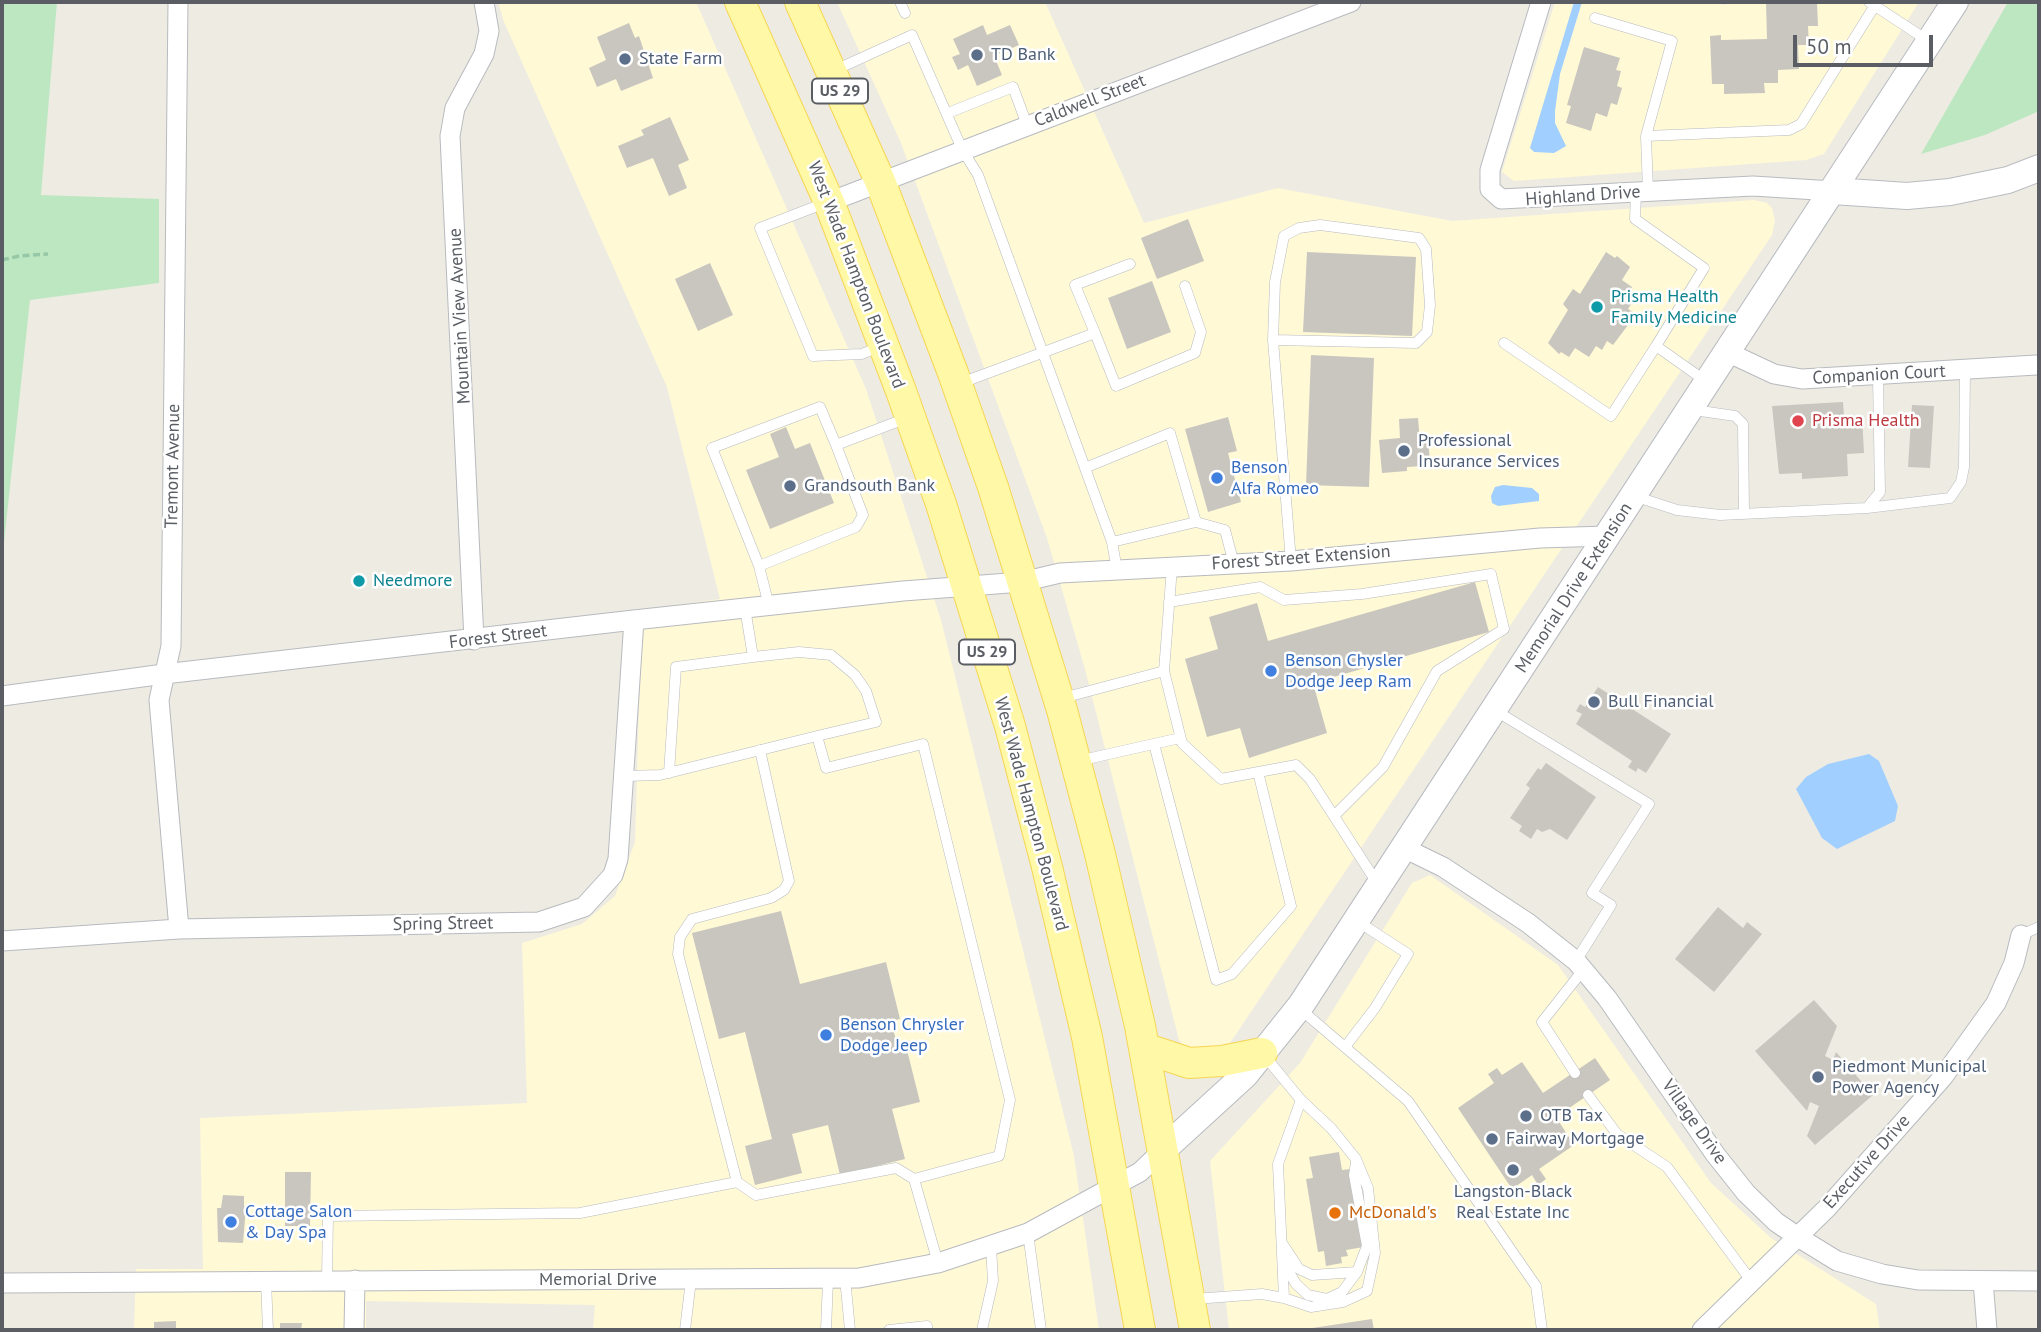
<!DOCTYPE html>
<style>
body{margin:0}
#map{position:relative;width:2041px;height:1332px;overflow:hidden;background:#eeece2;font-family:"PT Sans",sans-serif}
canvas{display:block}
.frame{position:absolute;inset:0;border:4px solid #5a5e64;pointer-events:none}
.scale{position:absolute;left:1793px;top:35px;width:140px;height:32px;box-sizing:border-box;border:4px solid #5a5e64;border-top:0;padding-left:9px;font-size:21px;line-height:24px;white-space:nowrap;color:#5a5e64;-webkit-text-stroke:5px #fff;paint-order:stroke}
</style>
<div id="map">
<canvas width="2041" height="1332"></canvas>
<div class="frame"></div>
<div class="scale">50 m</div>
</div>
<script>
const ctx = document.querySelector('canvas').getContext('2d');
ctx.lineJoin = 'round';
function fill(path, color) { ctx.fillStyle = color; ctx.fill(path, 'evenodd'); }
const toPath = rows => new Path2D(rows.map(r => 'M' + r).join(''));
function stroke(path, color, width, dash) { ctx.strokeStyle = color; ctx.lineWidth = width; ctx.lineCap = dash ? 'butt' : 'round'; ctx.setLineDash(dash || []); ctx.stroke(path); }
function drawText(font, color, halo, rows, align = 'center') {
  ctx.font = font + ' "PT Sans",sans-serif'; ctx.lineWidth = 5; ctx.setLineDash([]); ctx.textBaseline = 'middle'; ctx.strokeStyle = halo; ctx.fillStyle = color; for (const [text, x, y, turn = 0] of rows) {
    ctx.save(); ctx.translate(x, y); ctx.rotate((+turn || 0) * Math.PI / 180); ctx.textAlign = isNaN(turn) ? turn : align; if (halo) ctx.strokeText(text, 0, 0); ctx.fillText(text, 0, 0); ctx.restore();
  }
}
fill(toPath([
 [498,2,696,2,866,389,941,620,1074,1156,1099,1330,593,1330,595,1305,366,1301,366,1330,134,1330,136,1269,203,1269,200,1118,527,1103,522,943,582,924,615,896,635,842,642,610,720,599,667,387,504,22],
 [837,2,1045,2,1144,223,1278,188,1452,221,1754,200,1767,203,1772,208,1775,221,1772,235,1228,1046,1188,1051,1179,1040,1085,669,1047,538,901,143],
 [1555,2,1712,2,1726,5,1728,2,1919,2,1824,154,1806,160,1514,181,1502,172],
 [1430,875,1558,965,1711,1183,1771,1238,1876,1304,1880,1330,1229,1330,1210,1161,1300,1063,1412,883]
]), '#fff9d6');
fill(toPath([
 [2,2,57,2,41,195,159,199,159,283,30,300,2,561],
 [2008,2,2039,2,2039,111,1985,135,1921,154]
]), '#bde7c1');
fill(toPath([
 [1574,2,1582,2,1560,74,1555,111,1555,123,1566,146,1554,153,1534,152,1530,148],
 [1503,485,1532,488,1539,494,1539,501,1498,506,1492,503,1491,496,1495,487],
 [1869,754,1879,761,1898,806,1895,821,1837,849,1822,838,1796,789,1806,777,1828,764]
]), '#a1cfff');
fill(toPath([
 [1766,2,1817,2,1818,26,1808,26,1809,45,1798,45,1799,69,1778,70,1778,83,1764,83,1765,93,1724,94,1724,84,1712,84,1710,36,1721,35,1721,40,1767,39],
 [629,23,635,38,639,36,653,78,621,91,616,79,597,87,589,68,606,60,597,37],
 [983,25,987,35,1010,25,1019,45,994,56,1002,75,977,86,968,65,958,70,952,57,960,54,953,39],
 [1584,47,1620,58,1616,70,1621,71,1617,86,1622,88,1617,105,1611,103,1607,117,1596,113,1591,131,1566,123,1571,106,1567,105],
 [670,117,689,160,678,165,687,188,669,196,653,158,627,168,618,146,644,135,641,130],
 [1188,219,1204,261,1157,279,1141,238],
 [1307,252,1416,257,1412,336,1303,332],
 [1606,252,1615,258,1617,256,1630,267,1622,280,1632,287,1626,296,1633,301,1628,309,1633,312,1628,319,1631,321,1613,345,1607,341,1602,350,1596,346,1589,357,1575,348,1569,357,1561,352,1559,354,1548,343,1568,310,1563,304,1573,289,1580,294],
 [710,263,733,315,698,331,675,279],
 [1152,281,1171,332,1127,349,1108,298],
 [1311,355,1374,358,1369,487,1306,485],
 [1843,402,1844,416,1862,415,1864,453,1847,454,1848,476,1802,479,1802,473,1779,474,1772,406],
 [1912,405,1934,406,1930,468,1908,467],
 [1228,417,1237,451,1228,453,1241,502,1208,512,1185,429],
 [1418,418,1420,442,1428,442,1430,459,1423,460,1423,466,1407,467,1407,471,1382,473,1379,440,1400,438,1399,419],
 [786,427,795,449,810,443,834,503,770,529,746,470,779,457,770,434],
 [1475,582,1489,632,1313,683,1327,733,1249,758,1240,728,1207,737,1185,659,1218,649,1209,617,1257,603,1268,641],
 [1598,687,1671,734,1646,773,1638,768,1636,772,1628,767,1632,761,1576,724,1582,714,1576,711,1580,704,1585,707],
 [1546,763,1596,797,1567,840,1550,829,1542,832,1537,829,1531,839,1519,831,1522,826,1510,818,1530,788,1526,785,1538,768,1541,770],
 [1718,907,1743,928,1747,922,1762,934,1714,992,1675,959],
 [781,911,800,984,886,962,900,1019,891,1021,897,1044,905,1042,920,1102,892,1109,905,1159,840,1175,828,1125,792,1134,802,1173,755,1185,745,1146,772,1139,745,1032,719,1039,692,933],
 [1814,1000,1837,1026,1825,1056,1833,1060,1836,1052,1873,1095,1815,1145,1807,1136,1819,1106,1810,1102,1807,1111,1755,1051],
 [1595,1058,1610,1080,1556,1117,1574,1145,1539,1169,1546,1179,1538,1185,1532,1175,1512,1189,1458,1108,1494,1083,1488,1074,1497,1068,1502,1075,1522,1062,1543,1093],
 [1339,1152,1342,1170,1351,1169,1364,1247,1346,1250,1348,1256,1341,1257,1342,1263,1326,1266,1324,1251,1318,1252,1306,1179,1313,1178,1309,1157],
 [285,1172,311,1172,310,1226,285,1226],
 [223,1195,244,1196,244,1206,246,1207,243,1243,218,1242,217,1208,221,1208],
 [1372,1319,1374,1330,1306,1330,1306,1329],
 [176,1321,176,1330,154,1330,154,1322],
 [280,1323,302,1323,301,1330,280,1330]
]), '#c9c6bf');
const lane = toPath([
 [900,2,905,13],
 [1869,2,1927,40],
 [1595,18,1672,41,1646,136,1648,191],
 [833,71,912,35,962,149,978,175,1112,542,1117,570],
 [948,113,1013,87,1027,125],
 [1646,136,1789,130,1801,124,1877,2],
 [1636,192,1635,219,1704,268,1656,346],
 [825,203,760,228,813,356,862,354,881,346],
 [1095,333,1075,285,1130,264],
 [1273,340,1416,343,1427,332,1430,305,1426,249,1419,238,1320,225,1299,228,1284,236,1275,282,1273,340,1291,561],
 [1504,343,1611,416,1656,346,1707,382],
 [961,383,1095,333,1116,386,1195,353,1201,332,1185,286],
 [1694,410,1735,416,1743,424,1744,514],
 [1085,468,1170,433,1196,522,1225,530,1234,564],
 [1634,496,1677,510,1720,515,1867,508,1950,498,1961,482,1964,467,1965,370],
 [1867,508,1880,492,1878,376],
 [1112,542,1196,522],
 [759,566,712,448,820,407,836,445],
 [1172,567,1164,671,1182,743,1221,779,1296,765,1310,779,1377,883],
 [1169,602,1260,587,1284,600,1362,594,1491,574,1504,629,1437,671,1383,767,1334,816],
 [769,606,759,566,856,527,863,515,836,445,907,418],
 [745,608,753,657,799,652,831,655,855,675,866,691,876,722,817,736],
 [1063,698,1164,671],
 [1496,711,1649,804,1592,893,1611,905,1576,961],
 [1154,744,1216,980,1232,974,1291,906,1258,772],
 [1078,761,1180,738],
 [669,773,676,667,753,657],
 [2021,935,2039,927],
 [1299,1008,1408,1101,1536,1286,1542,1330],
 [1345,1047,1375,1008,1408,954,1357,921],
 [1263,1054,1301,1100,1331,1128,1356,1159,1368,1188,1375,1253,1367,1291,1343,1302,1311,1307,1284,1298,1278,1164,1301,1100],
 [1575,1073,1542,1022,1583,970],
 [1588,1095,1617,1134,1667,1167,1752,1282],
 [914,1179,938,1263],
 [737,1182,678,954,680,937,692,919,771,898,784,890,789,881,760,750],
 [1028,1233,1041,1330],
 [1282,1243,1299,1269,1312,1275,1357,1272,1367,1246,1354,1175,1356,1162],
 [1284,1263,1296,1284,1308,1295,1327,1299,1342,1292,1357,1272],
 [845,1278,850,1330],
 [327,1280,328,1216,580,1213,737,1182,756,1195,896,1168,914,1179,999,1156,1010,1100,923,744,826,768,817,736,660,775,625,776],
 [266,1281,268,1330],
 [1194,1299,1262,1294,1284,1298],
 [685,1330,691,1280],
 [826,1330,828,1280],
 [889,1330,927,1326,927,1330],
 [982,1330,993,1281,991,1247]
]);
const street = toPath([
 [178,2,171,646,159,700,179,929],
 [1541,2,1490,170,1490,189,1501,199,1753,186,1833,191],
 [829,202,1351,2],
 [1727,352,1774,374,1802,379,2036,365],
 [474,640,450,136,455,108,484,54,489,31,484,2],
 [2,696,164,674,634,620,903,591,1022,582,1060,573,1291,561,1540,538,1608,536],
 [1404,848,1443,867,1528,923,1576,961,1607,998,1715,1154,1746,1193,1776,1222,1798,1237,1837,1261,1882,1274,1918,1280,2039,1281],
 [2,941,179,929,539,922,584,907,613,875,618,859,634,620],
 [1983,1281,1987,1330],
 [2,1283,859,1278,938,1263,1028,1233,1140,1172,1163,1150],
 [354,1330,355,1280],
 [1702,1330,1827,1208,1943,1077,1996,1003,2014,963,2021,935]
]);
const secondary = toPath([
 [1833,191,1907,196,1950,192,2008,180,2039,168],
 [1163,1150,1245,1075,1301,1005,1955,2]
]);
const primary = toPath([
 [740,2,829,202,901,391,941,504,1010,726,1047,867,1087,1037,1140,1330],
 [800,2,880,181,953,373,993,487,1062,710,1100,854,1140,1026,1195,1330],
 [1144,1048,1189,1063,1222,1061,1262,1053]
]);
stroke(lane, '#b7babf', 11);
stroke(street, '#b7babf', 21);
stroke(secondary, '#b8bbc1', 28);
stroke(primary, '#f6d553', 32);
stroke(toPath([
 [2,260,19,256,48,254]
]), '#96c8a8', 3.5, [7, 3.5]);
stroke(lane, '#fff', 10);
stroke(street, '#fff', 19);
stroke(secondary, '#fff', 26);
stroke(primary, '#fff8a6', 30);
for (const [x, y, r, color] of [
 [977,55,7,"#5c6f8a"],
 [625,59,7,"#5c6f8a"],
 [1597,307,7,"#0f9aa8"],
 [1798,421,7,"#e0444e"],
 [1404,451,7,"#5c6f8a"],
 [1217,478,7,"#3f7fe0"],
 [790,486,7,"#5c6f8a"],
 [359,581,7,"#0f9aa8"],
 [1271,671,7,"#3f7fe0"],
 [1594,702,7,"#5c6f8a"],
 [826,1035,7,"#3f7fe0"],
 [1818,1077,7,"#5c6f8a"],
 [1526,1116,7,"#5c6f8a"],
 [1492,1139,7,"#5c6f8a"],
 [1513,1170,7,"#5c6f8a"],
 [1335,1213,7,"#e8710a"],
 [231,1222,7,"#3f7fe0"]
]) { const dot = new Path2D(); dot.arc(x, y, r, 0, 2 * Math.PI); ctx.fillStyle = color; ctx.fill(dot); stroke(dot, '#fff', 2.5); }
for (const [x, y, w] of [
 [840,91,56],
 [987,652,56]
]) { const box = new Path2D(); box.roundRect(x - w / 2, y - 12.5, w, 25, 5); ctx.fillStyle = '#fff'; ctx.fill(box); stroke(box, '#5a5e64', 2); }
drawText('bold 16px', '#5a5e64', null, [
 ["US 29",840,91],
 ["US 29",987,652]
]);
drawText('18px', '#4e5e75', '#fff', [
 ["TD Bank",991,55],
 ["State Farm",639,59],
 ["Professional",1418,441],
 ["Insurance Services",1418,462],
 ["Grandsouth Bank",804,486],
 ["Bull Financial",1608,702],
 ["Piedmont Municipal",1832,1067],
 ["Power Agency",1832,1088],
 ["OTB Tax",1540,1116],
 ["Fairway Mortgage",1506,1139],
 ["Langston-Black",1513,1192,"center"],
 ["Real Estate Inc",1513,1213,"center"]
], 'left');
drawText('18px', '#5a5e64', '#fff', [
 ["Caldwell Street",1090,101,-21],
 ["Highland Drive",1583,196,-4],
 ["West Wade Hampton Boulevard",856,275,69],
 ["Mountain View Avenue",460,316,-93],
 ["Companion Court",1879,375,-3],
 ["Tremont Avenue",173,466,-89],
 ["Forest Street Extension",1301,558,-4],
 ["Memorial Drive Extension",1574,588,-57],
 ["Forest Street",498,637,-7],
 ["West Wade Hampton Boulevard",1031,814,75],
 ["Spring Street",443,924,-1],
 ["Village Drive",1694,1122,55],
 ["Executive Drive",1867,1162,-48],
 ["Memorial Drive",598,1280]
]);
drawText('18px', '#0d838f', '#fff', [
 ["Prisma Health",1611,297],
 ["Family Medicine",1611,318],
 ["Needmore",373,581]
], 'left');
drawText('18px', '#be3a42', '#fff', [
 ["Prisma Health",1812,421]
], 'left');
drawText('18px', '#366cbe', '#fff', [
 ["Benson",1231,468],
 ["Alfa Romeo",1231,489],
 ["Benson Chysler",1285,661],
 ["Dodge Jeep Ram",1285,682],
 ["Benson Chrysler",840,1025],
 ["Dodge Jeep",840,1046],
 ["Cottage Salon",245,1212],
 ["& Day Spa",245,1233]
], 'left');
drawText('18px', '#c56008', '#fff', [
 ["McDonald's",1349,1213]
], 'left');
</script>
